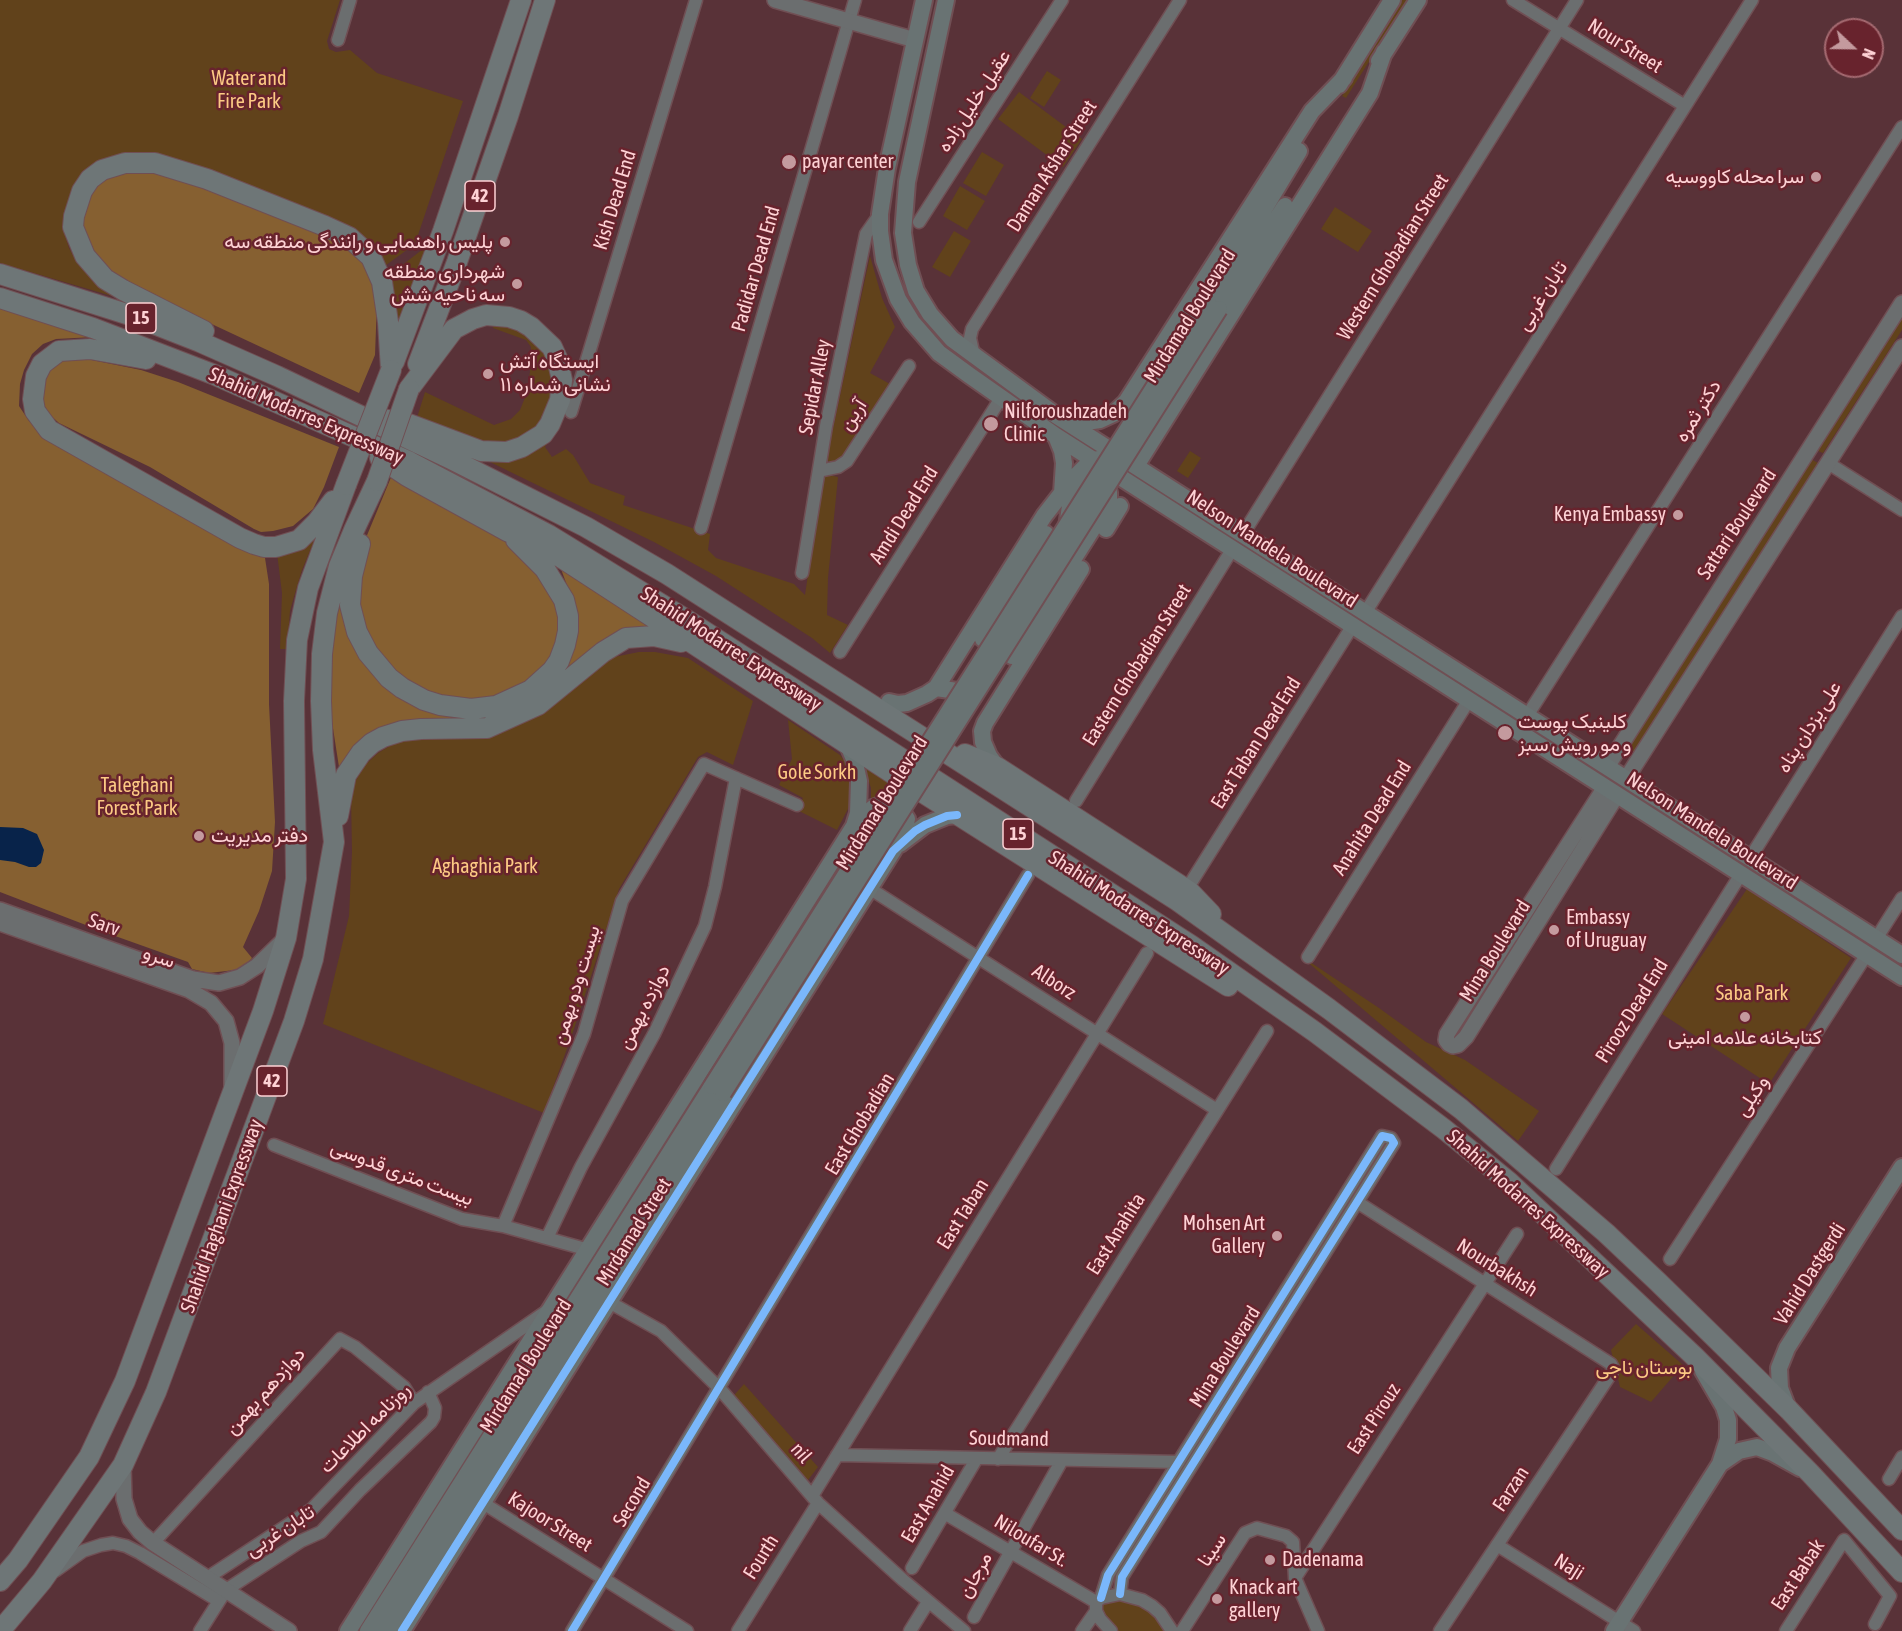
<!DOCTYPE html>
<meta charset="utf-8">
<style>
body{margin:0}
#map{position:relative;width:1902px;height:1631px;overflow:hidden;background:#593238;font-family:"Asap Condensed",sans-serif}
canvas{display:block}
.north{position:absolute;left:1824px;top:18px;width:60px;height:60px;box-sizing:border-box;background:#68232d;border:2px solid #a46970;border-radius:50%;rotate:112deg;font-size:16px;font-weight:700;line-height:24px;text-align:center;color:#fed2d5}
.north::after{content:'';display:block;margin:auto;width:21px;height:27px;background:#c49a9e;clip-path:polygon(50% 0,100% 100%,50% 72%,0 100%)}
</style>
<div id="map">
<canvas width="1902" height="1631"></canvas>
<div class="north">N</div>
</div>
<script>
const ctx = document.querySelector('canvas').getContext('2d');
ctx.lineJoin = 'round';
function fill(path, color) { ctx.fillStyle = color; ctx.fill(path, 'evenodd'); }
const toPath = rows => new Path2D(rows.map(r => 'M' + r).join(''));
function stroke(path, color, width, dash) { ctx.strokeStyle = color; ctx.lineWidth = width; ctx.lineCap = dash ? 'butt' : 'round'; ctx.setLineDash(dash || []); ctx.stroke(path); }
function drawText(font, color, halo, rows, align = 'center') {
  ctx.font = font + ' "Asap Condensed",Vazirmatn,sans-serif'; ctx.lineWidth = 5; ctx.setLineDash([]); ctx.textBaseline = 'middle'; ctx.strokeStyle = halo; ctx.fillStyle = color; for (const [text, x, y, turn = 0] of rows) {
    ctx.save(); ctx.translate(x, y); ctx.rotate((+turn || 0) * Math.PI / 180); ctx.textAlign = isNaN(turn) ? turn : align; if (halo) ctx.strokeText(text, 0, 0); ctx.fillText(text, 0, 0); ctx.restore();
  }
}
fill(toPath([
 [0,0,340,0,327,41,329,49,336,52,350,50,377,73,463,101,415,244,382,268,373,252,74,187,68,201,64,215,64,232,69,248,74,257,90,276,122,299,0,263],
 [1401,0,1408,0,1346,98,1342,96],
 [1047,71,1061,80,1044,107,1030,98],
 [1019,92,1082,139,1063,167,998,119],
 [982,152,1004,165,986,196,963,183],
 [960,186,985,201,967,230,943,216],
 [1335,207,1372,231,1358,252,1321,229],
 [954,231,971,241,950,277,932,267],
 [434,234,394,337,387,277,423,249,429,236],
 [870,256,882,298,895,327,870,373,890,384,843,458,834,462,826,461],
 [1902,318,1902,330,1823,453,1818,451],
 [494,323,531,335,551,355,555,399,534,433,492,448,416,421,425,392,494,425,511,419,520,410,526,395,530,372,531,347,526,340,493,328],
 [556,431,545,447,552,457,566,449,573,455,590,483,625,496,623,505,710,534,708,550,716,558,794,584,805,595,823,474,838,477,828,578,827,615,848,625,830,653,812,638,716,576,654,542,488,461],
 [1190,451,1201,458,1188,478,1177,471],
 [1811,459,1818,463,1635,753,1628,748],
 [322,522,302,570,293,600,290,611,287,649,280,649,282,593,277,553],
 [639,652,655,652,688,658,753,701,733,765,707,752,698,757,619,889,574,1029,544,1113,323,1024,349,916,352,852,351,796,356,780,365,765,378,753,393,744,410,739,466,734,614,657],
 [788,720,840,755,846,763,852,784,850,805,837,830,797,810,803,798,779,785,792,759],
 [862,761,891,777,877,804,871,804,871,788],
 [1747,889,1851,958,1769,1084,1662,1014],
 [1298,954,1379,1008,1426,1042,1465,1060,1539,1111,1518,1141],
 [1386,1139,1389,1139,1272,1331,1118,1570],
 [1636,1324,1683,1365,1651,1402,1620,1387,1611,1350],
 [744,1384,818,1467,805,1484,729,1401],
 [1113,1598,1150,1609,1168,1631,1114,1631,1099,1607,1100,1604]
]), '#61421b');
fill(toPath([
 [125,170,161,170,345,244,361,260,370,277,377,302,375,355,359,393,122,282,101,267,79,219,96,184],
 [0,307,94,337,56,339,43,344,32,354,24,370,20,384,19,406,29,421,45,433,262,554,265,558,269,584,269,704,275,822,272,871,259,911,243,947,252,958,246,965,235,970,209,973,192,969,188,962,104,932,0,892],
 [64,358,92,360,141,370,178,382,339,447,324,487,313,509,293,526,273,531,261,532,254,529,150,467,59,423,50,415,41,401,42,376],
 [392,475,521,551,558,598,560,626,551,660,539,677,503,697,448,702,389,673,356,612,363,545],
 [561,569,659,629,554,687,492,716,467,719,353,748,339,767,330,709,330,658,341,584,361,651,453,712,547,683,572,599]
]), '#866031');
fill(toPath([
 [0,827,23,828,37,834,44,850,41,863,36,867,29,867,15,862,0,860]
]), '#08234a');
const minor = toPath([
 [1513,0,1685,106],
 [338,40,350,0],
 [919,222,1062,0],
 [974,356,970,338,972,329,1180,0],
 [571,412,696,0],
 [1828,463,1902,510],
 [819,471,838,467,847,461,909,366],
 [701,528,855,0],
 [1243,534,1577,0],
 [802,573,826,426,866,234,880,214],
 [1365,613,1752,0],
 [840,652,1001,398],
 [1527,716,1902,127],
 [1076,801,1233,548],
 [1750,858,1902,616],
 [1192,881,1353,625],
 [869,888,1217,1110],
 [1876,939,1902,898],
 [1308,957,1469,700],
 [274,1145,462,1219,503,1226,589,1250],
 [1556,1169,1741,874],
 [1357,1202,1611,1364,1613,1368,1612,1372,1440,1631],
 [503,1226,584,1034,622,901,704,764,797,805],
 [547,1238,581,1167,654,1034,705,926,715,887,736,778],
 [1670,1259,1867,954],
 [609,1302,661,1331,720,1389,818,1503,903,1580,964,1631],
 [837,1455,1179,1462],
 [998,1459,1267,1031],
 [1889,1479,1902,1457],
 [812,1496,1147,953],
 [483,1503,687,1631],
 [946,1514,1096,1602],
 [153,1543,340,1339,355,1347,404,1387,414,1403],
 [1497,1545,1634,1631],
 [912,1568,977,1458],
 [55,1571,83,1551,101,1545,113,1543,126,1546,140,1553,219,1601],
 [207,1578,312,1509,414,1403,547,1311],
 [1295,1578,1517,1234],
 [1101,1598,1108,1575,1382,1136,1391,1138,1394,1143,1122,1577,1120,1594],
 [974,1617,1062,1460],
 [200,1631,226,1590,301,1541,321,1532,360,1490,431,1422,434,1417,435,1408,428,1392],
 [572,1631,1028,875],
 [738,1631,818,1503],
 [910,1631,928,1602],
 [1082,1631,1096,1611],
 [1111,1631,1100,1619,1096,1611,1096,1602,1101,1598,1120,1594,1142,1600,1152,1606,1160,1613,1172,1631],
 [1182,1631,1245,1533,1257,1528,1286,1536,1293,1542,1295,1578,1318,1631],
 [1786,1631,1844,1540,1890,1596,1875,1624]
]);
const tertiary = toPath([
 [775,0,915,40],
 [1607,767,1902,303],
 [1626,779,1902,347],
 [1605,787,1447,1034,1446,1040,1449,1044,1453,1046,1458,1045,1466,1037,1617,795],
 [0,910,193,979,219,983,240,977,257,966,286,938],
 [0,923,189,990,211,1003,226,1021,232,1043,232,1086],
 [123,1465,124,1499,130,1519,140,1532,153,1543,289,1631]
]);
const secondary = toPath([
 [924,0,887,168,880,214,880,231,884,260,898,299,912,322,939,353,969,375,1056,436,1902,977],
 [946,0,907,182,903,233,908,265,916,291,930,314,952,339,1057,416,1902,955],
 [1379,61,1418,0],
 [1339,85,1392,0],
 [1208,302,1299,151],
 [1219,309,1285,206],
 [1065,417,1093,421,1100,420,1113,414,1126,402,1312,111,1344,78],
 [1056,436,1062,451,1064,463,1062,493],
 [1136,466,1370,93,1384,52],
 [1106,529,1120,506],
 [983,639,1046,534],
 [1012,656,1107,506,1109,500,1109,492,1103,486,1089,483,1076,491,1071,499,1067,527],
 [936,688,957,691,966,689,973,684],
 [889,702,898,704,907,703,927,694,936,688,1044,516,1072,480,1085,467,1095,460,1102,458],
 [997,767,989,756,983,742,982,731,985,723,1081,569],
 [900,844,925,825,947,816,957,815],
 [1788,1409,1780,1388,1779,1368,1787,1348,1902,1167],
 [1720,1464,1739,1451,1757,1447,1773,1453,1800,1468],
 [348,1631,854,826,858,813,859,781,854,759,847,743],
 [368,1631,712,1086],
 [385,1631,723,1093],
 [402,1631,893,851,903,834,907,819,900,810,890,804,884,804,873,808,854,826],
 [1614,1631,1720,1464,1728,1439,1728,1420,1724,1407,1703,1371]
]);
const trunk = toPath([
 [0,274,136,317,200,342,277,376,451,459,586,527,667,574,1178,901,1329,1009,1461,1109,1606,1233,1658,1282,1789,1410,1902,1530],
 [0,298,93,328,215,375,410,462,549,535,687,620,1192,946,1315,1032,1444,1129,1509,1182,1695,1357,1810,1473,1902,1572],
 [204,331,123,290,105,279,85,256,73,227,74,216,82,191,90,179,102,170,125,163,155,163,207,179,325,226,349,237,371,257,382,282,388,322,391,370],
 [146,359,90,349,59,351,42,364,36,376,33,399,35,411,49,430,240,538,254,544,264,547,276,547,299,540,317,522,333,501],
 [394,362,443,231,521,0],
 [418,364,457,262,508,116,545,0],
 [383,419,409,424,481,451,507,452,522,447,543,434,550,424,560,400,562,380,557,358,552,347,531,327,521,321,509,317,486,315,473,319,454,329,409,389],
 [380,458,407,476,507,531,533,542,562,558,892,773,1228,986],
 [360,544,352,576,350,605,357,632,368,653,389,678,402,688,424,700,440,705,471,709,496,706,531,690,552,671,559,661,565,645,568,631,568,616,564,600,545,569,516,540],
 [965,754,997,767,1178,884,1190,892,1211,914],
 [338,816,346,775,361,753,372,743,383,737,402,731,421,729,487,728,538,705,603,652,626,638,654,636,681,642],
 [0,1581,18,1560,89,1457,125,1381,263,1011,286,938,296,879,294,701,297,640,308,588,346,485],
 [0,1631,42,1581,123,1465,156,1392,294,1021,313,959,334,842,323,750,321,701,322,654,327,613,339,566,354,530,377,481]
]);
stroke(minor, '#704f54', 15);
stroke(tertiary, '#704f54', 18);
stroke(secondary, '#704f54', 20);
stroke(trunk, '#704f54', 22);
stroke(minor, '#6b6e6f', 12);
stroke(tertiary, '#6b6e6f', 15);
stroke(secondary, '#697373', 16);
stroke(trunk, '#6e7677', 20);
const secondaryBridge = toPath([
 [712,1086,1208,302],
 [723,1093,1219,309]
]);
const trunkBridge = toPath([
 [377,481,409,389],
 [346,485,391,370]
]);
stroke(secondaryBridge, '#704f54', 20, []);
stroke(trunkBridge, '#704f54', 22, []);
stroke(secondaryBridge, '#697373', 16);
stroke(trunkBridge, '#6e7677', 20);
stroke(toPath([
 [1101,1598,1108,1575,1382,1136,1391,1138,1394,1143,1122,1577,1120,1594],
 [402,1631,893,851,915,831,925,825,947,816,957,815],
 [572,1631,1028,875]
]), '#7ab7fb', 8);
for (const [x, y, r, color] of [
 [789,162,8,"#c49a9e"],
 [1816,177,6,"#c49a9e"],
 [505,242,6,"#c49a9e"],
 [517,284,6,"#c49a9e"],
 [488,374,6,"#c49a9e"],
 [991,424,8,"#c49a9e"],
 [1678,515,6,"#c49a9e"],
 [1505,733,8,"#c49a9e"],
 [199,836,6,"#c49a9e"],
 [1554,930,6,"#c49a9e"],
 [1745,1017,6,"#c49a9e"],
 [1277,1236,6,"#c49a9e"],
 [1270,1560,6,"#c49a9e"],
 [1217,1599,6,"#c49a9e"]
]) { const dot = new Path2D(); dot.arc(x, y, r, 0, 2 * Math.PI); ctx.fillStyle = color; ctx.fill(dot); stroke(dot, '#68232d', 2); }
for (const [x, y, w] of [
 [480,196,30],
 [141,318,30],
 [1018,834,30],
 [272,1081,30]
]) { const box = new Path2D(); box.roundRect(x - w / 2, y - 15, w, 30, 4.5); ctx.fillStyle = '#68232d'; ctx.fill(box); stroke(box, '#fed2d5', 1.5); }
drawText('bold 18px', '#fed2d5', null, [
 ["42",480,196],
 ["15",141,318],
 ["15",1018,834],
 ["42",272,1081]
]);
drawText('20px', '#fed2d5', '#68232d', [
 ["Nour Street",1625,46,32],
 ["عقیل خلیل زاده",974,101,-57],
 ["Daman Afshar Street",1052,166,-58],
 ["Kish Dead End",615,200,-73],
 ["Western Ghobadian Street",1393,257,-58],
 ["Padidar Dead End",756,269,-74],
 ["تابان غربی",1542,296,-58],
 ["Mirdamad Boulevard",1190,316,-58],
 ["Sepidar Alley",815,387,-79],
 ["دکتر ثمره",1698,411,-58],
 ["آرین",853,415,-57],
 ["Shahid Modarres Expressway",306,416,24],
 ["Amdi Dead End",904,515,-58],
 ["Sattari Boulevard",1737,524,-57],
 ["Nelson Mandela Boulevard",1272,549,33],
 ["Shahid Modarres Expressway",731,649,33],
 ["Eastern Ghobadian Street",1137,665,-58],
 ["علی یزدان پناه",1809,727,-58],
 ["East Taban Dead End",1256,743,-58],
 ["Mirdamad Boulevard",882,803,-58],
 ["Anahita Dead End",1372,818,-58],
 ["Nelson Mandela Boulevard",1712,831,33],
 ["Shahid Modarres Expressway",1139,913,33],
 ["Sarv",104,925,19],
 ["Mina Boulevard",1495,951,-58],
 ["سرو",159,957,19],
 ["Alborz",1054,982,33],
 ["بیست ودو بهمن",576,985,-73],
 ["دوازده بهمن",644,1007,-63],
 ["Pirooz Dead End",1632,1011,-58],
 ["وكيلی",1752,1096,-57],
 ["East Ghobadian",860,1124,-59],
 ["بیست متری قدوسی",402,1173,21],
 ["Shahid Modarres Expressway",1528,1204,42],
 ["East Taban",963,1214,-58],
 ["Shahid Haghani Expressway",222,1216,-70],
 ["Mirdamad Street",634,1232,-58],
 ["East Anahita",1116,1234,-58],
 ["Nourbakhsh",1497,1268,32],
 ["Vahid Dastgerdi",1810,1274,-58],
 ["Mina Boulevard",1225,1357,-58],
 ["Mirdamad Boulevard",526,1366,-58],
 ["دوازدهم بهمن",265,1391,-48],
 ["East Pirouz",1374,1419,-57],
 ["روزنامه اطلاعات",365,1428,-45],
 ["Soudmand",1009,1439,1],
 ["nil",801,1453,49],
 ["Farzan",1511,1489,-57],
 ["Second",632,1502,-59],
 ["East Anahid",928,1504,-60],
 ["Kajoor Street",550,1522,32],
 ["تابان غربی",280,1531,-33],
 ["Niloufar St.",1031,1541,31],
 ["سینا",1212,1550,-57],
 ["Fourth",761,1557,-58],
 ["Naji",1569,1567,32],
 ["مرجان",975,1575,-61],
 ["East Babak",1798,1575,-57]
]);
drawText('20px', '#fcca84', '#68232d', [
 ["Water and",249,79],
 ["Fire Park",249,102],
 ["Gole Sorkh",817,773],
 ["Taleghani",137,786],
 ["Forest Park",137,809],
 ["Aghaghia Park",485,867],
 ["Saba Park",1752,994],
 ["بوستان ناجی",1644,1368]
]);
drawText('20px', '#fed2d5', '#68232d', [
 ["payar center",802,162],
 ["سرا محله کاووسیه",1804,177,"right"],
 ["پلیس راهنمایی و رانندگی منطقه سه",493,242,"right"],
 ["شهرداری منطقه",505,272,"right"],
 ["سه ناحیه شش",505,295,"right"],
 ["ایستگاه آتش",500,362],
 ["نشانی شماره ۱۱",500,385],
 ["Nilforoushzadeh",1004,412],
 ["Clinic",1004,435],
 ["Kenya Embassy",1666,515,"right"],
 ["کلینیک پوست",1518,722],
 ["و مو رویش سبز",1518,745],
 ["دفتر مدیریت",211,836],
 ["Embassy",1566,918],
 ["of Uruguay",1566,941],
 ["کتابخانه علامه امینی",1745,1038,"center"],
 ["Mohsen Art",1265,1224,"right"],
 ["Gallery",1265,1247,"right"],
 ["Dadenama",1282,1560],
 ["Knack art",1229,1588],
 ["gallery",1229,1611]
], 'left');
</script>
